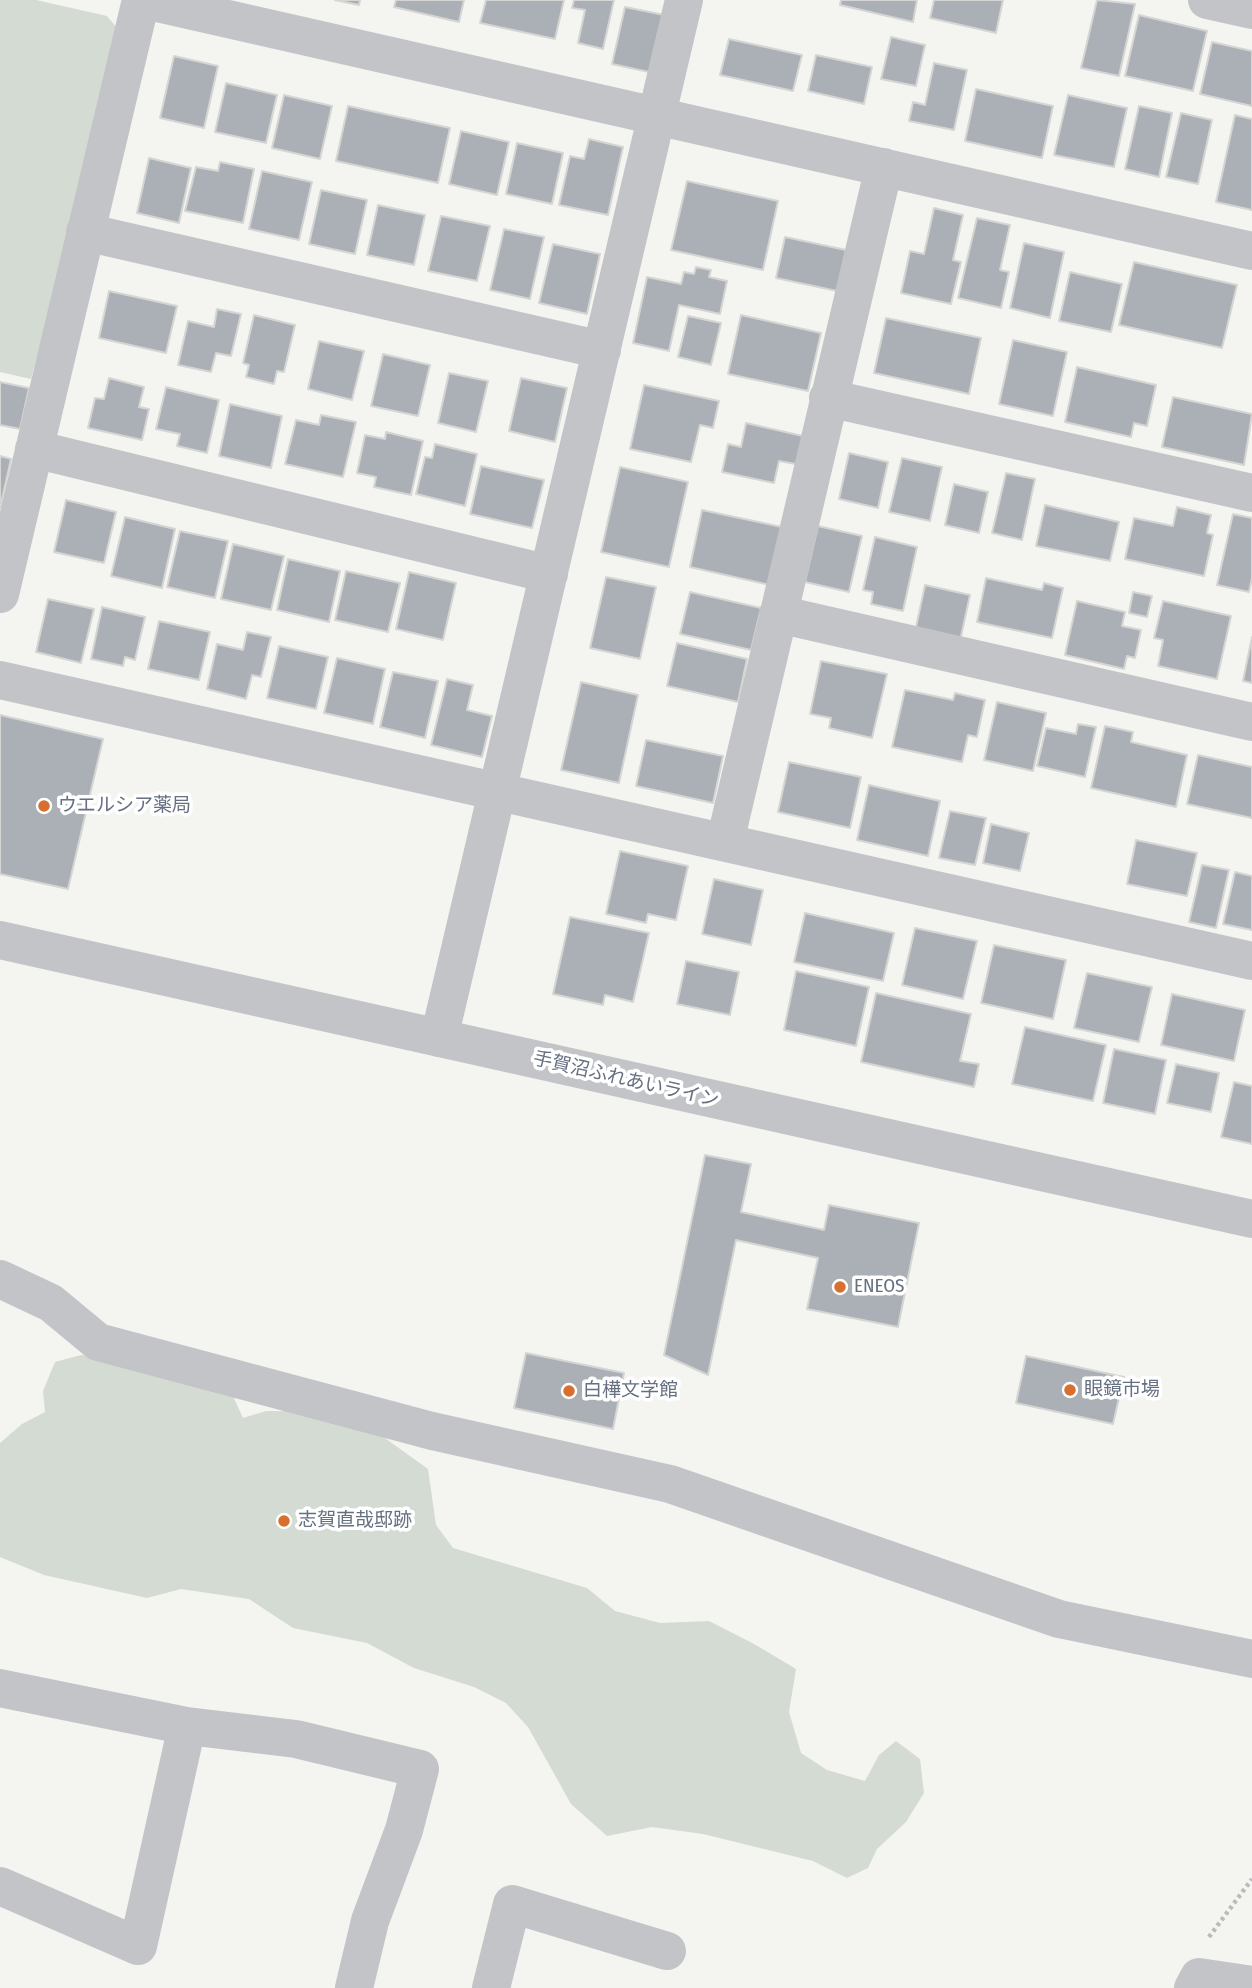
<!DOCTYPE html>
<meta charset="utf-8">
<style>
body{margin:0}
canvas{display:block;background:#f4f4f0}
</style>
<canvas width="1252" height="1988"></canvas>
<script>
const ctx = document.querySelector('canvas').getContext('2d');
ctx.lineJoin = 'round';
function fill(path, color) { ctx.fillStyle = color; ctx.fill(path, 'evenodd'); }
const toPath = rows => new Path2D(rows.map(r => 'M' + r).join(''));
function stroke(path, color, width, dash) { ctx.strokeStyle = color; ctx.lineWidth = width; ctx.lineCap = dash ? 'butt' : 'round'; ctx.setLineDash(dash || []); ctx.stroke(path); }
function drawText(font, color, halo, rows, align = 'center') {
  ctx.font = font + ' "Fira Sans Condensed","Noto Sans JP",sans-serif'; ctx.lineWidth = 7; ctx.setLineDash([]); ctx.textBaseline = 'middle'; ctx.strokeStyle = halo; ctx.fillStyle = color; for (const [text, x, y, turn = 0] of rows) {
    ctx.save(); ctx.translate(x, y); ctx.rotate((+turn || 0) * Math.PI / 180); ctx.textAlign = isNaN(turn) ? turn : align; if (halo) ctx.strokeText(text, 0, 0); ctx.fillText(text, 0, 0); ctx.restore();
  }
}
fill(toPath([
 [0,0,36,0,107,16,122,34,31,379,0,372],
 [81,1355,104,1357,231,1392,243,1418,266,1411,301,1411,382,1436,428,1469,436,1525,453,1548,587,1588,615,1611,660,1623,709,1621,754,1644,796,1669,789,1712,801,1753,827,1770,865,1781,879,1755,896,1741,920,1759,924,1793,906,1822,877,1849,868,1868,847,1878,813,1861,703,1834,652,1827,607,1836,571,1804,528,1727,506,1703,474,1687,414,1668,367,1643,293,1628,249,1599,181,1589,147,1598,44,1575,0,1557,0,1443,22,1424,45,1412,43,1391,55,1362]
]), '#d4dbd2');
const building = toPath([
 [335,0,360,0,359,5,335,0],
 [396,0,464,0,459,22,394,7,396,0],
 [486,0,564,0,555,39,480,23,486,0],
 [574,0,614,0,603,49,578,43,585,10,572,8,574,0],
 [841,0,917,0,913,22,840,5,841,0],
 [934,0,1003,0,996,33,930,18,934,0],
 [1097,0,1135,4,1119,76,1081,68,1097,0],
 [625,7,669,16,649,72,612,64,625,7],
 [1139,15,1207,31,1193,91,1125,76,1139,15],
 [891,37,925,45,916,86,881,79,891,37],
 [729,39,802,55,793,91,720,75,729,39],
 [1212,42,1252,51,1252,106,1200,94,1212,42],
 [816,55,872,67,864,104,808,91,816,55],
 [174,56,218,66,204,128,160,118,174,56],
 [934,63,967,70,954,130,909,121,913,102,925,105,934,63],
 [226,83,277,95,266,143,215,132,226,83],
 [976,89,1053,106,1042,158,965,141,976,89],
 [284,95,332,106,320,159,272,148,284,95],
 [1068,95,1127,108,1114,167,1054,155,1068,95],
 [348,106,450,128,438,183,336,161,348,106],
 [1139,106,1172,113,1159,177,1125,169,1139,106],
 [1181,113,1212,120,1198,184,1166,177,1181,113],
 [1235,115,1252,119,1252,210,1216,202,1235,115],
 [461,131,509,142,497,195,449,184,461,131],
 [589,139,623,147,608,215,559,205,570,156,584,159,589,139],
 [517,143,563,153,552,204,506,194,517,143],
 [149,158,191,168,179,223,137,213,149,158],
 [220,162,254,169,243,223,185,211,196,167,218,171,220,162],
 [262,171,312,182,299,240,249,229,262,171],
 [687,181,778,201,763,270,671,250,687,181],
 [321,190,367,200,355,254,309,244,321,190],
 [378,205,425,215,414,265,367,255,378,205],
 [934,208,963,215,953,260,961,262,951,304,901,293,910,251,924,254,934,208],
 [441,216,490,226,477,281,428,271,441,216],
 [977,218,1010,225,1000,270,1009,272,1001,308,958,298,977,218],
 [504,229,544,237,530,299,490,290,504,229],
 [785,237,846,250,837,291,776,278,785,237],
 [1024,243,1064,252,1050,318,1010,308,1024,243],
 [553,244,600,254,587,314,539,303,553,244],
 [1134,262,1237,285,1222,348,1119,325,1134,262],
 [696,267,711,270,709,277,727,281,720,314,679,305,669,351,633,343,647,277,681,284,684,272,694,274,696,267],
 [1070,272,1122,284,1111,332,1059,321,1070,272],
 [109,291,177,306,166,353,99,338,109,291],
 [217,309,241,314,231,356,216,353,211,372,178,365,188,321,214,327,217,309],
 [254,315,295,325,284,372,277,371,274,384,246,377,249,365,243,363,254,315],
 [741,315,821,333,808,391,728,374,741,315],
 [688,316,721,323,711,365,678,357,688,316],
 [886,318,981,338,969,394,874,373,886,318],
 [1013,340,1067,352,1053,416,999,404,1013,340],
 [319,341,364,351,352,400,308,389,319,341],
 [383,354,430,365,418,416,371,406,383,354],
 [1077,367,1156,385,1147,426,1134,423,1131,437,1065,422,1077,367],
 [449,373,488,381,476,432,438,423,449,373],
 [109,378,144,387,139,407,149,409,142,440,88,428,95,398,104,399,109,378],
 [521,378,567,388,555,442,509,431,521,378],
 [0,382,29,388,20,429,0,425,0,382],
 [644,385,719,401,713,428,700,425,691,462,630,449,644,385],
 [166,387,219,400,207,453,177,446,180,434,156,429,166,387],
 [1173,397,1252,414,1244,465,1162,447,1173,397],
 [230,404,282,416,271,468,219,456,230,404],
 [321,415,356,422,343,477,285,464,296,420,319,425,321,415],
 [746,423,807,437,801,465,779,461,774,483,722,472,728,444,741,447,746,423],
 [386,432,423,441,411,495,374,487,376,477,357,473,365,435,385,439,386,432],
 [435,444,477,454,465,506,416,494,425,457,432,458,435,444],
 [849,453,888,462,878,508,839,499,849,453],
 [0,456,11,459,0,508,0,456],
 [902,458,942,467,930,521,889,512,902,458],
 [481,466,544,480,532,528,470,514,481,466],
 [620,467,688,482,669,567,601,552,620,467],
 [1006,473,1035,479,1022,540,992,533,1006,473],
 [954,484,988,492,979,533,945,525,954,484],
 [66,500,116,512,104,563,54,552,66,500],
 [1045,505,1119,522,1110,561,1036,546,1045,505],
 [1177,507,1211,515,1207,533,1213,535,1204,576,1125,559,1134,518,1173,526,1177,507],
 [702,510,782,527,770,585,690,567,702,510],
 [1233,514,1252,518,1252,578,1249,592,1217,585,1233,514],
 [125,517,175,529,162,588,111,576,125,517],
 [818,526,862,536,849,592,805,582,818,526],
 [180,531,228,541,215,598,167,587,180,531],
 [875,537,917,547,903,611,871,604,873,592,863,590,875,537],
 [233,544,284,556,271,610,221,599,233,544],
 [288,559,340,571,329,622,277,610,288,559],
 [346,571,400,583,388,632,335,620,346,571],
 [409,572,456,583,443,640,396,629,409,572],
 [606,577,656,587,640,659,590,648,606,577],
 [986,578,1042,590,1044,583,1063,588,1052,638,977,622,986,578],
 [925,585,970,595,960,641,915,632,925,585],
 [690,592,761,608,751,650,680,634,690,592],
 [1133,592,1152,596,1147,617,1129,613,1133,592],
 [48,599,94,609,81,663,36,652,48,599],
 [1077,601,1125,612,1122,626,1141,630,1135,658,1127,656,1124,669,1065,655,1077,601],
 [1163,601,1231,616,1217,679,1158,666,1163,640,1154,638,1163,601],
 [102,607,145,617,135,660,125,657,123,666,91,659,102,607],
 [159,621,210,632,199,680,148,669,159,621],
 [247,632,271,637,261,677,252,675,246,699,207,689,217,644,243,650,247,632],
 [1252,637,1252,683,1243,681,1252,637],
 [677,643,747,659,738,702,667,686,677,643],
 [279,646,328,657,316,709,267,698,279,646],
 [337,658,385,669,373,724,324,713,337,658],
 [821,661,887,674,872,738,829,728,831,718,810,714,821,661],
 [393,672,438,681,425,738,380,727,393,672],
 [447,679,473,685,467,710,492,716,482,757,431,745,447,679],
 [581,682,638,695,619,783,561,770,581,682],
 [905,690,953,700,955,693,985,700,977,737,968,735,962,762,892,747,905,690],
 [997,702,1046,713,1033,771,984,760,997,702],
 [0,715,103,739,68,889,0,874,0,715],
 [1078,724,1096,727,1085,777,1037,766,1046,728,1076,734,1078,724],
 [1105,726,1133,732,1131,742,1187,755,1176,807,1091,788,1105,726],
 [646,740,723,756,713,803,636,786,646,740],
 [1198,755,1252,767,1252,818,1187,804,1198,755],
 [789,762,861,777,850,828,778,812,789,762],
 [869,785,940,801,928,856,857,840,869,785],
 [950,811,986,818,975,865,939,858,950,811],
 [991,824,1029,833,1020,871,983,863,991,824],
 [1136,840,1197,853,1187,896,1127,884,1136,840],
 [620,851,688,866,676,920,648,914,646,923,606,914,620,851],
 [1202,865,1229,870,1216,928,1189,922,1202,865],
 [1235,872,1252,876,1252,930,1223,924,1235,872],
 [714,879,763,890,751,945,702,934,714,879],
 [805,913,894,933,883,981,794,962,805,913],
 [570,917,649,933,633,1002,605,995,603,1005,553,994,570,917],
 [915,928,977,941,963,999,902,985,915,928],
 [994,945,1066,960,1053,1019,981,1003,994,945],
 [686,961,739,972,730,1015,677,1004,686,961],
 [796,971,869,987,856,1046,784,1030,796,971],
 [1087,973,1152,987,1139,1042,1074,1028,1087,973],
 [876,993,971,1014,960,1061,979,1064,974,1087,861,1062,876,993],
 [1172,994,1245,1010,1234,1061,1161,1045,1172,994],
 [1025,1027,1106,1045,1093,1101,1012,1084,1025,1027],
 [1114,1049,1166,1060,1155,1114,1103,1103,1114,1049],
 [1176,1064,1219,1073,1211,1112,1167,1103,1176,1064],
 [1234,1082,1252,1086,1252,1144,1221,1137,1234,1082],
 [705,1155,751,1164,741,1212,824,1230,829,1205,919,1223,898,1327,807,1309,818,1258,736,1240,708,1375,664,1355,705,1155],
 [526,1353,624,1373,613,1429,514,1408,526,1353],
 [1026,1356,1124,1377,1113,1424,1016,1403,1026,1356]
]);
fill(building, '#abb0b6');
stroke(building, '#d5d5d3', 2);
stroke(toPath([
 [1209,1937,1252,1879]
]), '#b9bbbd', 4.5, [3.5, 3.5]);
stroke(toPath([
 [144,0,1252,251],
 [1207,0,1252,10],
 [85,232,602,350],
 [828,398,1252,493],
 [34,449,549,574],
 [0,594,141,0],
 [778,614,1252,722],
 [0,680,1252,961],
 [725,842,884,167],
 [0,940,1252,1219],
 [439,1038,684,0],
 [0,1279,51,1303,98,1342,432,1431,670,1484,1059,1619,1252,1659],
 [0,1688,187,1726,296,1739,420,1769,404,1830,370,1921,354,1988],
 [0,1886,138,1946,187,1726],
 [491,1988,512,1904,667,1951],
 [1193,1988,1199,1977,1252,1985]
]), '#c2c4c8', 38);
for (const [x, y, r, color] of [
 [44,806,7,"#d76f2e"],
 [840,1287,7,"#d76f2e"],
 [1070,1390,7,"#d76f2e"],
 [569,1391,7,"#d76f2e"],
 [284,1521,7,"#d76f2e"]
]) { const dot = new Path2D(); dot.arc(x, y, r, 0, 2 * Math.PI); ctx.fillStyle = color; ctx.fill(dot); stroke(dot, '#fff', 2.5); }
drawText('19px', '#657080', '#fff', [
 ["ウエルシア薬局",58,806],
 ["ENEOS",854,1287],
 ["眼鏡市場",1084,1390],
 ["白樺文学館",583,1391],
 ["志賀直哉邸跡",298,1521]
], 'left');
drawText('19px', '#657080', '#fff', [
 ["手賀沼ふれあいライン",626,1080,13]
]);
</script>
